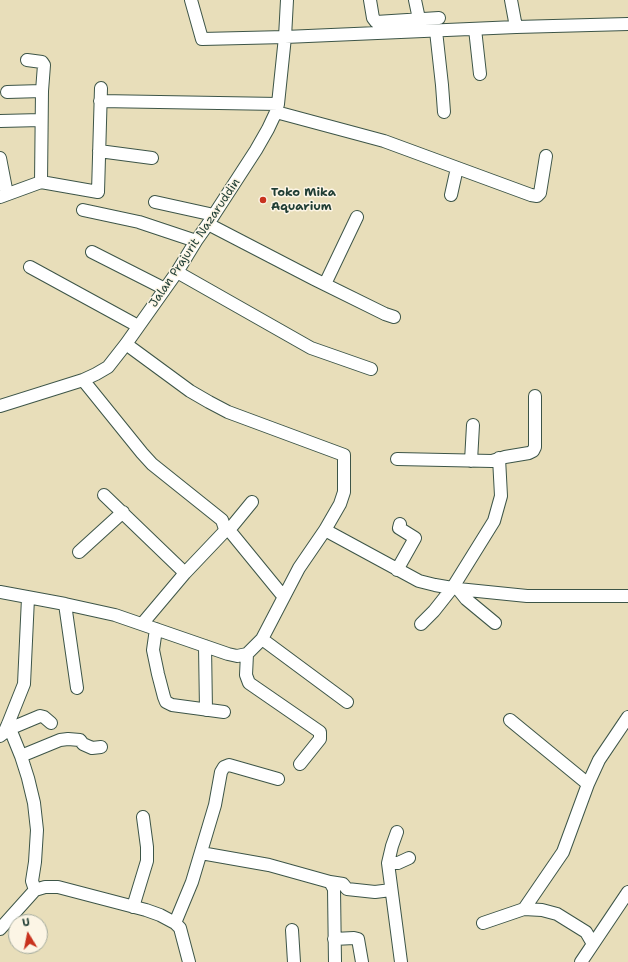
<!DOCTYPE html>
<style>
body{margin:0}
#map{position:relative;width:628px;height:962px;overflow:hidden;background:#e8deba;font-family:"Shantell Sans",sans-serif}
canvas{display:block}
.north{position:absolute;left:8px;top:914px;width:40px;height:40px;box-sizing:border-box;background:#fcf5e5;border:1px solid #a4ab9e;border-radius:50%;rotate:350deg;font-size:11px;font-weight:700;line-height:16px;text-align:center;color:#1f3d34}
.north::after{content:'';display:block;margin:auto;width:14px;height:18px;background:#c8321e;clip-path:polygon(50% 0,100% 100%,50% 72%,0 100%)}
</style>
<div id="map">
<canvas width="628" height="962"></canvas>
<div class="north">U</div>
</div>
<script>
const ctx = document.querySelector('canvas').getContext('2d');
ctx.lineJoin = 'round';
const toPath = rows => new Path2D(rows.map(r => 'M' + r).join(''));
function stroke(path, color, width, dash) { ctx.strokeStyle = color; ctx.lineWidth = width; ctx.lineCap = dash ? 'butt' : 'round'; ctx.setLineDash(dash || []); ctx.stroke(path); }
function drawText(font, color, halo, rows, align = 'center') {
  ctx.font = font + ' "Shantell Sans",sans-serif'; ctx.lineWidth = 3; ctx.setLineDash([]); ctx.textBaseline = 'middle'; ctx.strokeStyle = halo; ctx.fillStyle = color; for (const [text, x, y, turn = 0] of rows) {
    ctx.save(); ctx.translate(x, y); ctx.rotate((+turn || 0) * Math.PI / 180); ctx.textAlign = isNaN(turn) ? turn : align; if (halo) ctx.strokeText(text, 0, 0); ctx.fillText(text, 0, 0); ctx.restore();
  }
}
const minor = toPath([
 [191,0,202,39,285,37,516,27,628,24],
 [370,0,373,18,376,22,439,18],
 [415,0,419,19],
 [511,0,516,27],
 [475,29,480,74],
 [436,31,442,85,444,112],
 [27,60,42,62,44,65,42,91,41,182],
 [7,92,42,91],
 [100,101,278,104],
 [276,112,384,141,531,195,537,196,540,193,546,156],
 [0,121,41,120],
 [99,151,152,158],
 [0,158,7,194],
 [451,195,457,168],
 [0,197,41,182,98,192,101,88],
 [155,202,214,215],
 [83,210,139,222,196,241],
 [208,224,314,279,385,314,394,317],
 [92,252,165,289],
 [30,267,138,326],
 [177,272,311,348,371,369],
 [325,284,357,217],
 [83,380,142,453,152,464,222,520,225,529,223,533,185,573,142,624],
 [0,406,83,380,96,374,108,367,126,344,177,272,196,241,208,224,256,150,268,129,276,112,278,104,285,37,287,0],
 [397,459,492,461,505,457,529,453,533,451,535,447,535,396],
 [471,461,473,425],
 [104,495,185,573],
 [225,529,229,530,283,596],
 [229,530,252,502],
 [325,530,419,581,435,585,458,589,527,596,628,596],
 [79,552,123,512],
 [397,570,415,538,399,528,400,524],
 [458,589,466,599,495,623],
 [0,592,65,604,115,615,228,654,237,656,247,654,262,639,299,568,325,530,340,504,344,492,344,455,228,412,209,402,190,391,126,344],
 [65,604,77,688],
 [421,624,434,611,453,587,494,521,501,496,499,458],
 [156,629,153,650,158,674,164,697,166,702,172,705,224,712],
 [262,639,347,702],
 [205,646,206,710],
 [247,654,246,675,249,683,320,732,320,739,300,764],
 [510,720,588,784],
 [8,724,21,756,28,778,34,803,37,830,35,862,32,881,35,890],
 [9,729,40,716,44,717,51,723],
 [0,736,4,733,8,724,24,684,28,598],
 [21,756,60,740,68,739,80,740,83,744,92,748,101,747],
 [397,832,392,846,388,863,401,962],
 [201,853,269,865,330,882,334,889,335,962],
 [388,863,398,863,409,858],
 [330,882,343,884,347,889,375,892,391,890],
 [133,907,147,861,147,847,143,817],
 [524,909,563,852,588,784,599,760,628,717],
 [175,923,192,882,215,805,221,772,224,767,229,765,278,779],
 [483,923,524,909,542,910,557,914,586,932,593,944],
 [0,929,35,890,45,887,58,887,146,910,160,915,175,923,180,928,189,962],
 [292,930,294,962],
 [334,939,354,938,358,939,362,962],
 [581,962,628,892]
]);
stroke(minor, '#3d5548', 14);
stroke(minor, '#fff', 12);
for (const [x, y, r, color] of [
 [263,200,4,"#c8321e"]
]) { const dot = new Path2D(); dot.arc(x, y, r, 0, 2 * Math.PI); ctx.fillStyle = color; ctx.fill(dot); stroke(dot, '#fcf5e5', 1.5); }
drawText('bold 12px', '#1f3d34', '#fcf5e5', [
 ["Toko Mika",271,193],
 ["Aquarium",271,207]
], 'left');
drawText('12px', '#1f3d34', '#fcf5e5', [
 ["Jalan Prajurit Nazaruddin",195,243,-56]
]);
</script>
